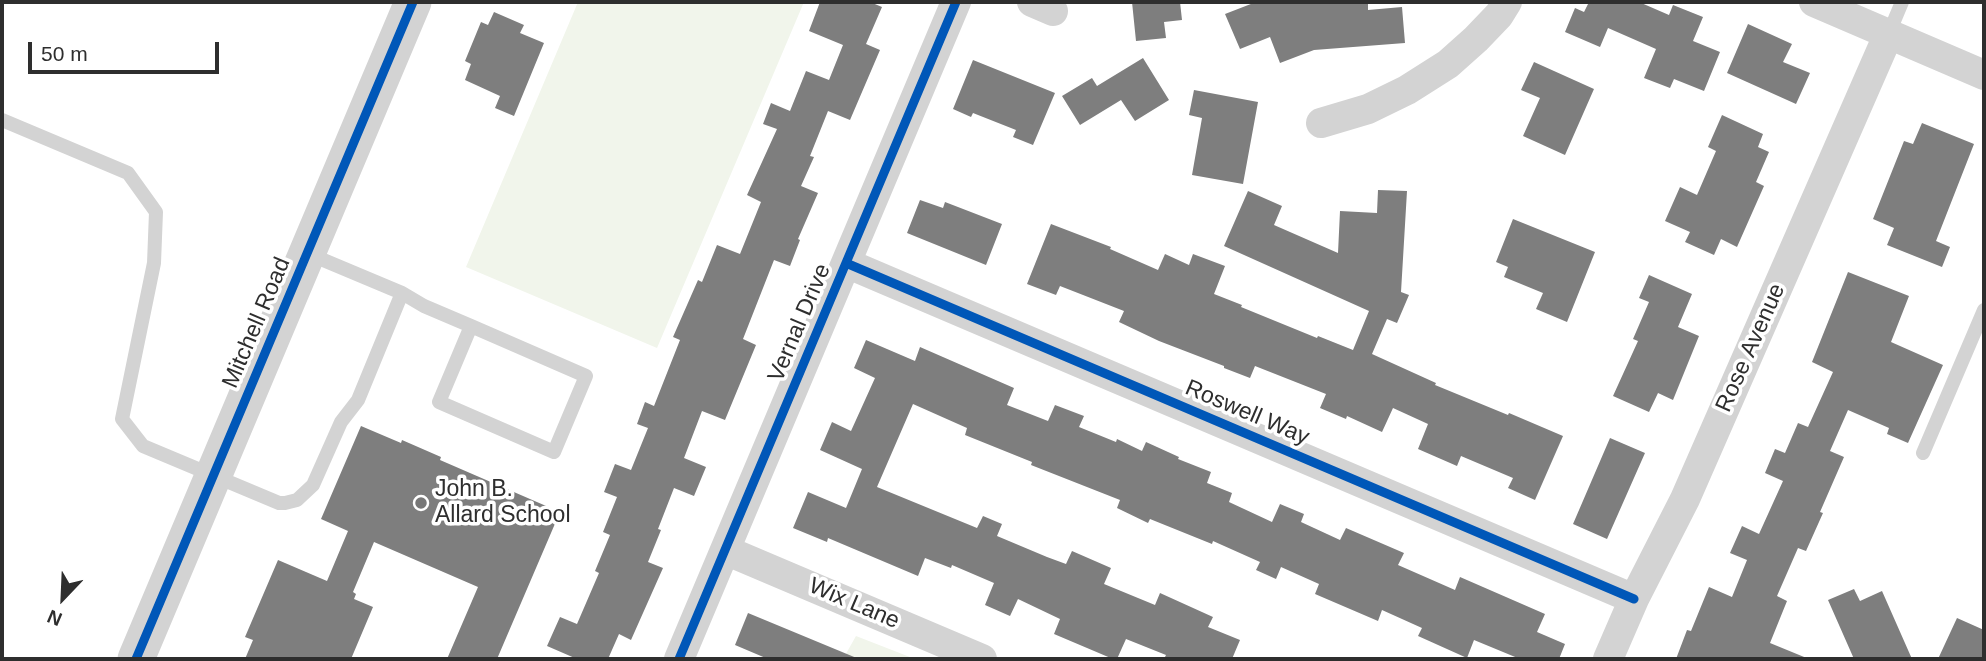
<!DOCTYPE html>
<style>
body{margin:0}
#map{position:relative;width:1986px;height:661px;overflow:hidden;background:#fff;font-family:Helvetica,sans-serif}
canvas{display:block}
.frame{position:absolute;inset:0;border:4px solid #2e2e2e;pointer-events:none}
.north{position:absolute;left:28px;top:563px;width:70px;height:70px;-webkit-text-stroke:5px #fff;paint-order:stroke;rotate:203deg;font-size:19px;font-weight:700;line-height:28px;text-align:center;color:#2e2e2e}
.north::after{content:'';display:block;margin:auto;width:24px;height:32px;background:#2e2e2e;clip-path:polygon(50% 0,100% 100%,50% 72%,0 100%)}
.scale{position:absolute;left:28px;top:42px;width:191px;height:32px;box-sizing:border-box;border:4px solid #2e2e2e;border-top:0;padding-left:9px;font-size:21px;line-height:24px;white-space:nowrap;color:#2e2e2e;-webkit-text-stroke:5px #fff;paint-order:stroke}
</style>
<div id="map">
<canvas width="1986" height="661"></canvas>
<div class="frame"></div>
<div class="north">N</div>
<div class="scale">50 m</div>
</div>
<script>
const ctx = document.querySelector('canvas').getContext('2d');
ctx.lineJoin = 'round';
function fill(path, color) { ctx.fillStyle = color; ctx.fill(path, 'evenodd'); }
const toPath = rows => new Path2D(rows.map(r => 'M' + r).join(''));
function stroke(path, color, width, dash) { ctx.strokeStyle = color; ctx.lineWidth = width; ctx.lineCap = dash ? 'butt' : 'round'; ctx.setLineDash(dash || []); ctx.stroke(path); }
function drawText(font, color, halo, rows, align = 'center') {
  ctx.font = font + ' Helvetica,sans-serif'; ctx.lineWidth = 7; ctx.setLineDash([]); ctx.textBaseline = 'middle'; ctx.strokeStyle = halo; ctx.fillStyle = color; for (const [text, x, y, turn = 0] of rows) {
    ctx.save(); ctx.translate(x, y); ctx.rotate((+turn || 0) * Math.PI / 180); ctx.textAlign = isNaN(turn) ? turn : align; if (halo) ctx.strokeText(text, 0, 0); ctx.fillText(text, 0, 0); ctx.restore();
  }
}
fill(toPath([
 [578,2,804,2,657,348,466,267],
 [856,636,915,659,843,659]
]), '#f1f5eb');
fill(toPath([
 [820,2,870,2,882,7,866,44,880,50,850,120,828,111,810,156,814,157,801,186,818,193,798,239,800,240,790,266,774,260,743,339,756,345,725,420,702,411,684,458,706,467,694,496,674,488,658,529,661,530,648,562,663,568,631,640,619,634,608,659,577,659,547,646,560,617,577,624,599,573,595,571,610,535,603,532,617,497,604,492,615,464,631,470,648,428,637,424,645,402,654,406,680,340,673,337,698,280,702,282,717,245,740,254,761,202,747,195,777,129,763,124,771,103,790,111,806,71,829,80,843,45,809,31],
 [1132,2,1180,2,1182,20,1164,22,1166,38,1136,41],
 [1256,2,1368,2,1368,10,1402,7,1405,43,1314,50,1280,63,1270,37,1240,49,1225,14],
 [1589,2,1639,2,1669,15,1673,5,1703,17,1693,41,1720,52,1704,91,1674,79,1670,88,1644,78,1656,49,1608,28,1600,47,1565,32,1575,8,1584,12],
 [494,12,524,25,520,33,544,43,514,116,495,108,500,96,465,80,471,64,465,61,481,22,488,25],
 [1748,24,1792,44,1783,62,1810,73,1796,104,1727,73],
 [1143,58,1169,100,1135,121,1121,100,1080,125,1062,96,1092,78,1097,86],
 [973,60,1055,93,1033,145,1013,137,1016,130,973,113,971,117,953,109],
 [1534,62,1594,89,1565,155,1523,136,1540,98,1521,90],
 [1194,90,1258,102,1243,184,1192,175,1202,118,1189,115],
 [1722,115,1763,134,1758,147,1769,152,1756,182,1764,186,1737,247,1721,239,1714,255,1685,242,1690,232,1665,221,1680,187,1697,195,1716,151,1708,147],
 [1922,123,1974,144,1936,241,1950,247,1942,267,1887,245,1894,228,1873,219,1904,141,1913,144],
 [1378,190,1407,191,1401,292,1409,295,1397,323,1387,319,1372,354,1436,383,1435,385,1508,415,1509,413,1563,436,1535,500,1508,488,1513,478,1461,456,1457,466,1418,449,1428,424,1393,408,1382,432,1347,416,1346,419,1320,408,1326,394,1255,366,1250,378,1224,368,1224,366,1159,341,1119,322,1124,311,1060,286,1056,295,1027,284,1051,224,1111,247,1110,249,1158,270,1165,254,1189,265,1193,254,1225,266,1214,294,1242,305,1241,307,1317,338,1318,336,1353,350,1369,311,1224,246,1248,191,1282,206,1274,225,1338,253,1340,211,1377,213],
 [920,200,943,208,945,202,1002,224,986,265,907,233],
 [1513,219,1595,252,1567,322,1536,309,1543,293,1504,277,1508,267,1496,262],
 [1848,272,1909,296,1891,342,1943,365,1908,443,1887,434,1889,428,1848,410,1830,451,1844,457,1820,512,1823,513,1806,551,1798,548,1777,596,1787,601,1770,643,1809,659,1676,659,1687,630,1691,631,1709,587,1732,597,1747,560,1730,553,1742,526,1759,534,1783,481,1765,473,1775,449,1785,453,1798,423,1808,427,1833,372,1812,362],
 [1649,275,1692,294,1678,327,1699,336,1673,400,1658,393,1649,412,1613,396,1638,341,1633,339,1649,302,1639,298],
 [866,340,915,361,920,347,1014,388,1007,405,1048,421,1055,405,1084,416,1079,427,1116,442,1117,439,1142,451,1146,442,1179,457,1178,459,1211,472,1207,483,1232,493,1229,502,1272,522,1280,504,1304,514,1301,522,1340,540,1346,528,1404,553,1398,565,1455,590,1460,577,1545,614,1537,632,1565,644,1559,659,1520,659,1474,640,1467,658,1418,636,1422,628,1382,610,1378,621,1315,594,1319,584,1281,567,1276,579,1256,570,1260,562,1213,541,1212,544,1150,519,1148,523,1117,508,1120,500,1031,465,1032,462,965,435,967,428,913,404,877,487,977,528,983,516,1002,524,997,536,1047,557,1066,564,1072,551,1111,568,1104,584,1155,605,1160,593,1213,617,1208,627,1240,640,1232,659,1164,659,1166,655,1126,639,1117,659,1113,659,1054,634,1060,619,1018,599,1010,616,985,605,994,583,952,565,951,568,925,558,918,576,828,538,827,542,793,528,808,492,846,508,862,469,820,450,832,422,851,431,875,378,854,368],
 [361,426,401,443,402,440,441,457,440,460,560,512,497,659,447,659,478,587,374,542,353,592,356,594,354,599,373,607,351,659,245,659,253,640,245,637,278,560,327,581,348,531,321,519],
 [1610,438,1645,453,1607,539,1573,524],
 [1854,589,1860,601,1882,591,1912,659,1854,659,1828,600],
 [748,613,859,659,768,659,735,645],
 [1957,618,1984,630,1984,659,1938,659]
]), '#7e7e7e');
stroke(toPath([
 [1889,33,1902,2],
 [2,120,128,173,156,212,154,263,122,419,143,446,279,503,285,503,297,500,313,485,341,422,358,400,402,293,309,254],
 [402,293,424,306,471,326,586,376,554,452,439,402,471,326],
 [1923,453,1984,310]
]), '#d3d3d3', 14);
stroke(toPath([
 [1032,2,1053,11],
 [1814,2,1984,75],
 [1321,123,1368,109,1407,90,1448,64,1476,39,1499,15,1507,2],
 [846,263,1634,599],
 [725,550,982,659],
 [679,659,956,2],
 [1608,659,1634,599,1685,499,1889,33]
]), '#d3d3d3', 30);
stroke(toPath([
 [136,659,413,2]
]), '#d3d3d3', 37);
stroke(toPath([
 [846,263,1634,599],
 [136,659,413,2],
 [679,659,956,2]
]), '#0057b8', 9);
for (const [x, y, r, color] of [
 [421,503,7,"#777"]
]) { const dot = new Path2D(); dot.arc(x, y, r, 0, 2 * Math.PI); ctx.fillStyle = color; ctx.fill(dot); stroke(dot, '#fff', 2.5); }
drawText('23px', '#2e2e2e', '#fff', [
 ["Mitchell Road",257,323,-67],
 ["Vernal Drive",800,323,-67],
 ["Rose Avenue",1751,348,-66],
 ["Roswell Way",1247,413,23],
 ["Wix Lane",854,604,23]
]);
drawText('23px', '#2e2e2e', '#fff', [
 ["John B.",435,490],
 ["Allard School",435,516]
], 'left');
</script>
